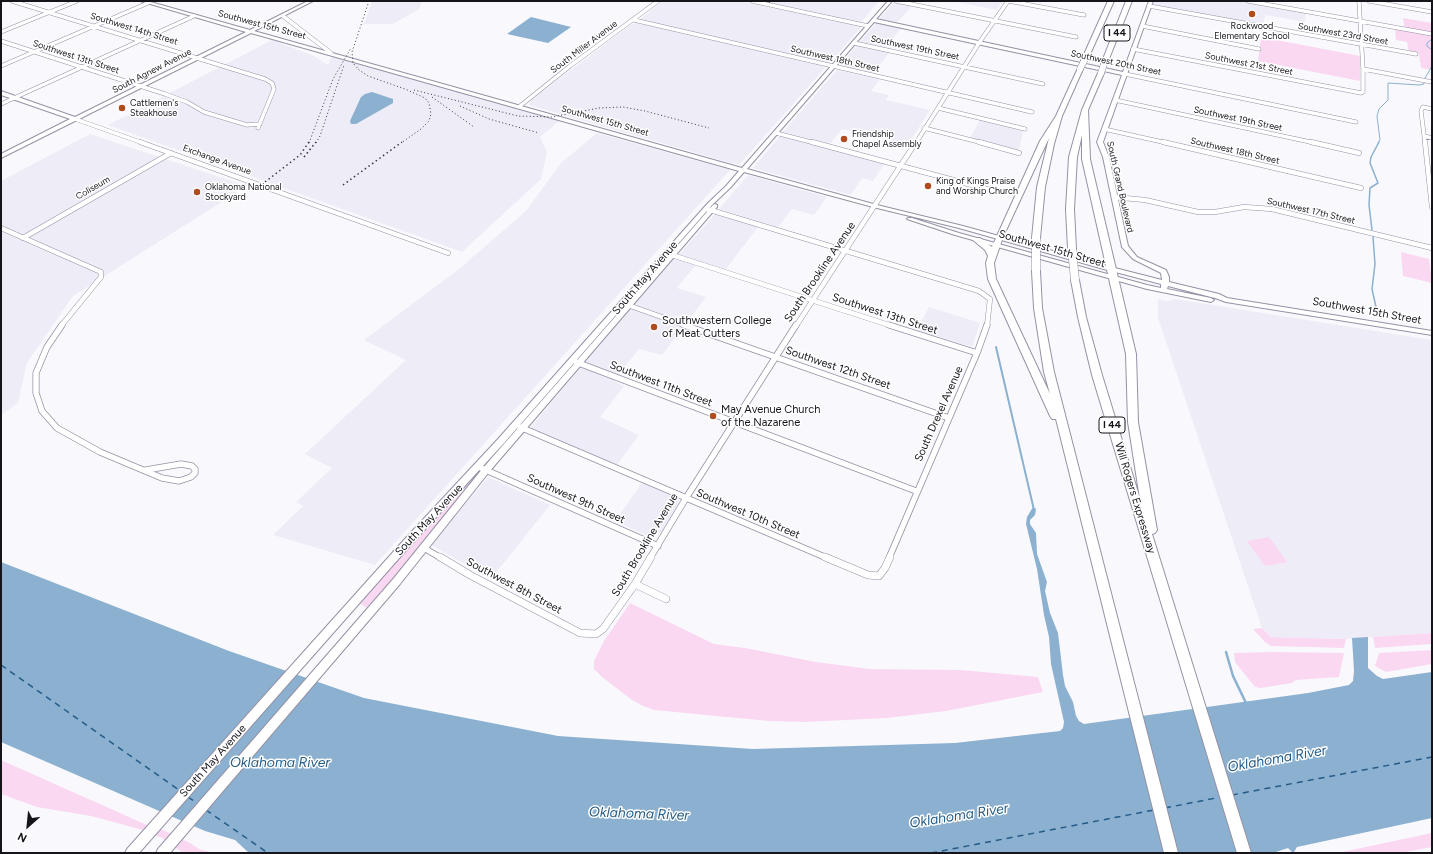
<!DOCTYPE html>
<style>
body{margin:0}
#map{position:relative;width:1433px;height:854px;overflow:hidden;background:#f9f9fd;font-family:Figtree,sans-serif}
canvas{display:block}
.frame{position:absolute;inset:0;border:2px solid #15141b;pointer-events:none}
.north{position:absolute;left:8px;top:806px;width:40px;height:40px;-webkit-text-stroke:3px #fff;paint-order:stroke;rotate:207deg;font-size:11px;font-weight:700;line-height:16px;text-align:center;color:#15141b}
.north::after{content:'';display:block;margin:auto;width:14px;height:18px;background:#15141b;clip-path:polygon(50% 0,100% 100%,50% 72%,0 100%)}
</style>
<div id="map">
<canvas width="1433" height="854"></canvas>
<div class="frame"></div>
<div class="north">N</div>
</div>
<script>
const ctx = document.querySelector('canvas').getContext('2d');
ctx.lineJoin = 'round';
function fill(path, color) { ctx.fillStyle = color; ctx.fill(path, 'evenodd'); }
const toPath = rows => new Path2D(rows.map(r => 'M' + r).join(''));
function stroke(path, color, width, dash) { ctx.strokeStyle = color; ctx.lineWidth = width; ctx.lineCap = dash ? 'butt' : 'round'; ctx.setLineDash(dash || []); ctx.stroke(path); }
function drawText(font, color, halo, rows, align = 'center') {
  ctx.font = font + ' Figtree,sans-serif'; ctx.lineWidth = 3; ctx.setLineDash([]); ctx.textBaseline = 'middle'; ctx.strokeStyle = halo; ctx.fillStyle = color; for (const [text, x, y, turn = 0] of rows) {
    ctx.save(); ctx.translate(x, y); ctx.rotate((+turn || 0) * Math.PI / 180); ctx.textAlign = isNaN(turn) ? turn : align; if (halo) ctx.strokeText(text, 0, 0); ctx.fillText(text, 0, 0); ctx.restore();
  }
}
fill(toPath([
 [372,1,422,1,419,9,393,24,364,24],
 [662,1,739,1,861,27,830,63,640,20],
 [762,1,879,1,861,22],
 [952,1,1003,1,997,10],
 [1154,1,1243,1,1306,12,1305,22,1265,15,1263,25,1155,6,1153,4],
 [894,2,912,6,896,24,904,25,885,47,892,49,873,74,839,66],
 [637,23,822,66,825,68,740,164,731,163,529,105,531,100,632,24],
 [272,40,314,56,328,65,332,56,559,121,540,137,547,152,541,179,462,252,108,125],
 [837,70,880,80,871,91,889,95,886,100,930,110,908,145,842,129,830,144,783,132],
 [980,120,1023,131,1019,150,970,138],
 [597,133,730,170,375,565,273,535,303,506,296,502,332,468,305,454,406,360,364,340,459,269,526,211,561,163],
 [90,134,247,186,73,296,27,363,18,403,1,415,1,181],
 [780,136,885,163,873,181,862,178,851,195,753,168],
 [748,175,827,197,814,215,792,209,778,227,719,209],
 [715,214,758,227,726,269,699,261,677,288,706,297,662,355,639,349,613,381,624,386,600,417,639,435,617,465,530,428,669,262,675,259],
 [1158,299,1167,301,1175,299,1432,340,1432,633,1346,639,1271,637,1262,628,1158,318],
 [929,307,980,323,972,347,917,330],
 [488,477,550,505,491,579,431,545],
 [642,483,679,499,677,506,661,532,655,536,648,536,615,521]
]), '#edecf7');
fill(toPath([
 [1403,18,1432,23,1432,70,1421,68,1419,54,1409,52,1407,42,1396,40,1395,28,1405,30],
 [1261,37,1360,56,1360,81,1258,61],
 [1401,252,1429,259,1432,283,1403,276],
 [472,480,472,482,401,569,367,608,359,603,416,538,469,481],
 [1269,537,1287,562,1265,566,1247,541],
 [630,603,714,644,745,648,816,662,870,669,961,670,1038,677,1043,692,946,711,887,718,806,722,769,721,654,710,643,706,632,700,602,677,594,669,594,661,604,641],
 [1262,628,1271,637,1346,639,1344,648,1271,646,1265,642,1253,629],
 [1432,633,1432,644,1375,648,1373,637],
 [1432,650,1432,664,1386,672,1375,666,1379,653],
 [1273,652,1344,653,1339,677,1296,680,1292,683,1261,688,1255,687,1235,662,1234,653],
 [1,760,147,825,163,830,190,843,199,849,214,853,183,853,162,838,143,830,91,816,37,807,1,794],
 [1432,833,1432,847,1400,853,1337,853]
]), '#fad8f2');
fill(toPath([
 [531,17,571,27,548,43,507,34],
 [372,92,393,99,393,103,356,124,351,124,350,121,361,97,365,94],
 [1033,507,1036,509,1035,515,1030,520,1030,524,1036,533,1037,554,1047,582,1045,591,1050,613,1058,633,1063,675,1065,686,1073,702,1076,716,1079,721,1084,724,1308,693,1349,685,1353,681,1354,671,1352,638,1368,637,1368,668,1377,676,1383,679,1432,672,1432,818,1297,847,1294,852,1292,852,1288,848,1273,853,249,853,235,840,205,831,1,742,1,562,229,651,364,698,558,736,753,749,955,743,1060,731,1063,728,1064,722,1051,664,1049,637,1044,615,1037,569,1026,524,1027,517]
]), '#8bb0d0');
stroke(toPath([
 [1432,39,1427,43,1427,46,1432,50],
 [1424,80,1432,66],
 [1378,143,1380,140,1377,116,1379,109,1388,100,1388,83,1419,85,1424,84,1424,82]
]), '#8bb0d0', 1);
stroke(toPath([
 [1372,230,1369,205,1370,188,1378,183,1370,163,1371,157,1379,142],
 [1373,237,1375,264,1372,289,1378,316]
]), '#8bb0d0', 1.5);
stroke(toPath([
 [996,347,1034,510]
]), '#8bb0d0', 2);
stroke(toPath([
 [1226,652,1233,676,1246,703]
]), '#8bb0d0', 2.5);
stroke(toPath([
 [1,665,179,790],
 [1232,795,1432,757],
 [188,797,197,803],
 [1165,808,1221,797],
 [206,810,268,853],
 [931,853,1154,810]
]), '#245c87', 1.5, [6, 5]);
const streetFar3 = toPath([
 [12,1,265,79,272,83,274,89,258,128],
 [752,1,868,26],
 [896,1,1076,37],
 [1009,1,1084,15],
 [1248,1,1432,34],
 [1369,1,1432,12],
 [1149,6,1416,54],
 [283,16,331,53],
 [634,20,1032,112],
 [1142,26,1259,49],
 [1,32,77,1],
 [1,41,165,94,187,102,204,112,247,125,260,124],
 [854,43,1043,84],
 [1133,49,1361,93,1363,92,1363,69,1359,1],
 [1,66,148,3],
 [1363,69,1432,82],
 [1125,74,1356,122],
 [1115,100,1315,143],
 [1,104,194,16],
 [520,106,570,66,658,1],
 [938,108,1025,129],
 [75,119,143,143],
 [924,128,983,143],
 [1104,129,1167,143],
 [776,133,815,143],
 [1424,136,1432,138],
 [916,143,979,43,1008,1],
 [1425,143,1421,111,1423,107,1432,109]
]);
const streetFar2 = toPath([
 [140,142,448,253],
 [812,142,998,192],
 [979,142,1019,153],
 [1163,142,1361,188],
 [1311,142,1359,153],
 [1425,142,1432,207],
 [1114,197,1145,200,1198,212,1215,212,1244,207,1272,209,1432,248],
 [707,209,979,291,990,299,987,326],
 [1,228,101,272,101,277,61,326],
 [23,238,171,153],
 [669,254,892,326],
 [625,304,687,326],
 [796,326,916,142]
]);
const streetFar1 = toPath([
 [62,325,47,347,36,373,36,393,42,411,57,428,100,452,162,478,179,481,191,477,195,473,195,469,192,466,181,464,146,470],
 [684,325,949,418],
 [889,325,977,353],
 [576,362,916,491],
 [520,427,827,558],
 [479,467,658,546],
 [424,548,441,558],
 [650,558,686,498,796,325],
 [889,558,977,353,987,325]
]);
const street = toPath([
 [440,557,470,575,580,633,596,634,603,629,635,584,651,557],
 [825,557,868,575,879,576,885,568,890,557],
 [635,584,666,599]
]);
const secondary = toPath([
 [140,1,147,1,250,30,308,1,313,1,254,31,742,168,888,1,892,1,876,19,1123,72,1149,1,1153,1,1103,142,1109,157,1128,246,1137,257,1166,270,1169,277,1169,282,1219,294,1227,298,1432,331,1432,335,1226,302,1215,298,1168,286,1167,289,1211,298,1214,300,1211,302,1147,289,955,235,907,219,908,218,912,218,959,233,1147,285,1161,288,1161,284,1100,268,959,228,873,207,744,172,730,188,712,205,504,443,409,547,139,853,125,853,127,849,403,541,498,439,708,203,726,186,739,171,251,33,1,158,1,154,70,119,1,95,1,91,75,117,246,32,140,1],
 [874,22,1122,75,1097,142,1103,157,1122,247,1133,259,1161,273,1162,280,1103,265,963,226,877,205,747,169,874,22],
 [715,204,717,205,717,207,489,472,400,584,170,853,156,853,158,849,394,578,483,468,713,205,715,204]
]);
const highway = toPath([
 [1108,1,1114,1,1087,61,1082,62,1081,61,1108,1],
 [1126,1,1132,1,1107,64,1102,65,1101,64,1126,1],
 [1078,68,1083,69,1062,116,1054,144,1045,187,1040,238,1036,240,1032,238,1037,187,1049,138,1003,237,994,263,996,279,1050,394,1044,372,1034,308,1032,271,1036,268,1040,271,1042,308,1054,372,1178,853,1164,853,1056,419,1052,419,1050,416,988,279,986,263,988,256,985,250,973,240,974,238,980,238,992,247,1040,141,1056,116,1078,68],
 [1101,71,1104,73,1088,110,1090,159,1136,354,1138,422,1157,530,1155,533,1152,534,1251,853,1237,853,1092,375,1078,317,1071,280,1075,277,1079,280,1086,317,1102,375,1140,499,1128,422,1126,354,1082,159,1082,135,1077,157,1074,209,1076,249,1072,252,1068,249,1066,209,1069,157,1082,110,1098,73,1101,71]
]);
stroke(streetFar3, '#9492a5', 4.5);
stroke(streetFar2, '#9492a5', 5.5);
stroke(streetFar1, '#9492a5', 7);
stroke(street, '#9492a5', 8);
stroke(secondary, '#9492a5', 2);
stroke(highway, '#9492a5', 2);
stroke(streetFar3, '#fff', 3.5);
stroke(streetFar2, '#fff', 4.5);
stroke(streetFar1, '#fff', 5.5);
stroke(street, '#fff', 7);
fill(secondary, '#fff');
fill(highway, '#fff');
stroke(toPath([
 [369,1,352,52,353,63,359,70,368,76,405,89,425,98,429,103,431,114,429,121,421,129,401,143],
 [769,3,771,1],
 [414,90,518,116,552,117,599,108,623,107,645,111,709,128],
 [432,97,474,127],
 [460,106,489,119,539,133],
 [309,143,333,79,351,48],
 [316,143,320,136,344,65]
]), '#37363d', 1, [1, 2.5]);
stroke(toPath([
 [304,157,316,142],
 [265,182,300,155,309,142],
 [343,185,402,142]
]), '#37363d', 1.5, [1.5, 3]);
const highwayBridgeFar1 = toPath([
 [1080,69,1084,61],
 [1101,73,1104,64]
]);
const highwayBridge = toPath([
 [1036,238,1036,271],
 [1072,249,1075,280]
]);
stroke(highwayBridgeFar1, '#9492a5', 7, []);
stroke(highwayBridge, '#9492a5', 9, []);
stroke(highwayBridgeFar1, '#fff', 6);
stroke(highwayBridge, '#fff', 8);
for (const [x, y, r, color] of [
 [1252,14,4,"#b04b1f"],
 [122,108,4,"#b04b1f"],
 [844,139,4,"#b04b1f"],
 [928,186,4,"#b04b1f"],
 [197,192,4,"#b04b1f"],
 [654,327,4,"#b04b1f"],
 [713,416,4,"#b04b1f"]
]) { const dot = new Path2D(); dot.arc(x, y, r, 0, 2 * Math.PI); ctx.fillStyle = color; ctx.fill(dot); stroke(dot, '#fff', 1.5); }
drawText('9px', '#15141b', '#fff', [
 ["Southwest 15th Street",262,25,15],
 ["Southwest 14th Street",134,29,17],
 ["Southwest 23rd Street",1343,34,10],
 ["South Miller Avenue",584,47,-37],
 ["Southwest 19th Street",915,48,12],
 ["Southwest 13th Street",76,57,18],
 ["Southwest 18th Street",835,59,13],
 ["Southwest 20th Street",1116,63,12],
 ["Southwest 21st Street",1249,64,11],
 ["South Agnew Avenue",152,71,-27],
 ["Southwest 19th Street",1238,119,12],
 ["Southwest 15th Street",605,121,16],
 ["Southwest 18th Street",1235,151,13],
 ["Exchange Avenue",217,160,20],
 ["South Grand Boulevard",1120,187,77],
 ["Coliseum",93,188,-30],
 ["Southwest 17th Street",1311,211,13]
]);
drawText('9px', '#15141b', '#fff', [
 ["Rockwood",1252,26,"center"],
 ["Elementary School",1252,36,"center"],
 ["Cattlemen's",130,103],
 ["Steakhouse",130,113],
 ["Friendship",852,134],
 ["Chapel Assembly",852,144],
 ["King of Kings Praise",936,181],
 ["and Worship Church",936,191],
 ["Oklahoma National",205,187],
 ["Stockyard",205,197]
], 'left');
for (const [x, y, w] of [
 [1117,33,26],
 [1112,425,26]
]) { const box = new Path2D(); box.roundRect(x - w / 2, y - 8, w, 16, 3); ctx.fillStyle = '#fff'; ctx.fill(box); stroke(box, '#15141b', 1); }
drawText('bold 10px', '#15141b', null, [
 ["I 44",1117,33],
 ["I 44",1112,425]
]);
drawText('11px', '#15141b', '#fff', [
 ["Southwest 15th Street",1052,249,16],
 ["South Brookline Avenue",820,272,-56],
 ["South May Avenue",645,278,-49],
 ["Southwest 15th Street",1367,311,10],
 ["Southwest 13th Street",885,314,18],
 ["Southwest 12th Street",838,368,19],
 ["Southwest 11th Street",661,384,21],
 ["South Drexel Avenue",939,414,-66],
 ["Will Rogers Expressway",1135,498,73],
 ["Southwest 9th Street",576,499,24],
 ["Southwest 10th Street",748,514,23],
 ["South May Avenue",429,520,-47],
 ["South Brookline Avenue",645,545,-59],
 ["Southwest 8th Street",514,586,28],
 ["South May Avenue",213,761,-48]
]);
drawText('11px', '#15141b', '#fff', [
 ["Southwestern College",662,321],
 ["of Meat Cutters",662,334],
 ["May Avenue Church",721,410],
 ["of the Nazarene",721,423]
], 'left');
drawText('italic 14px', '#245c87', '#fff', [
 ["Oklahoma River",1277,759,-10],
 ["Oklahoma River",280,763],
 ["Oklahoma River",639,814,2],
 ["Oklahoma River",959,816,-9]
]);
</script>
